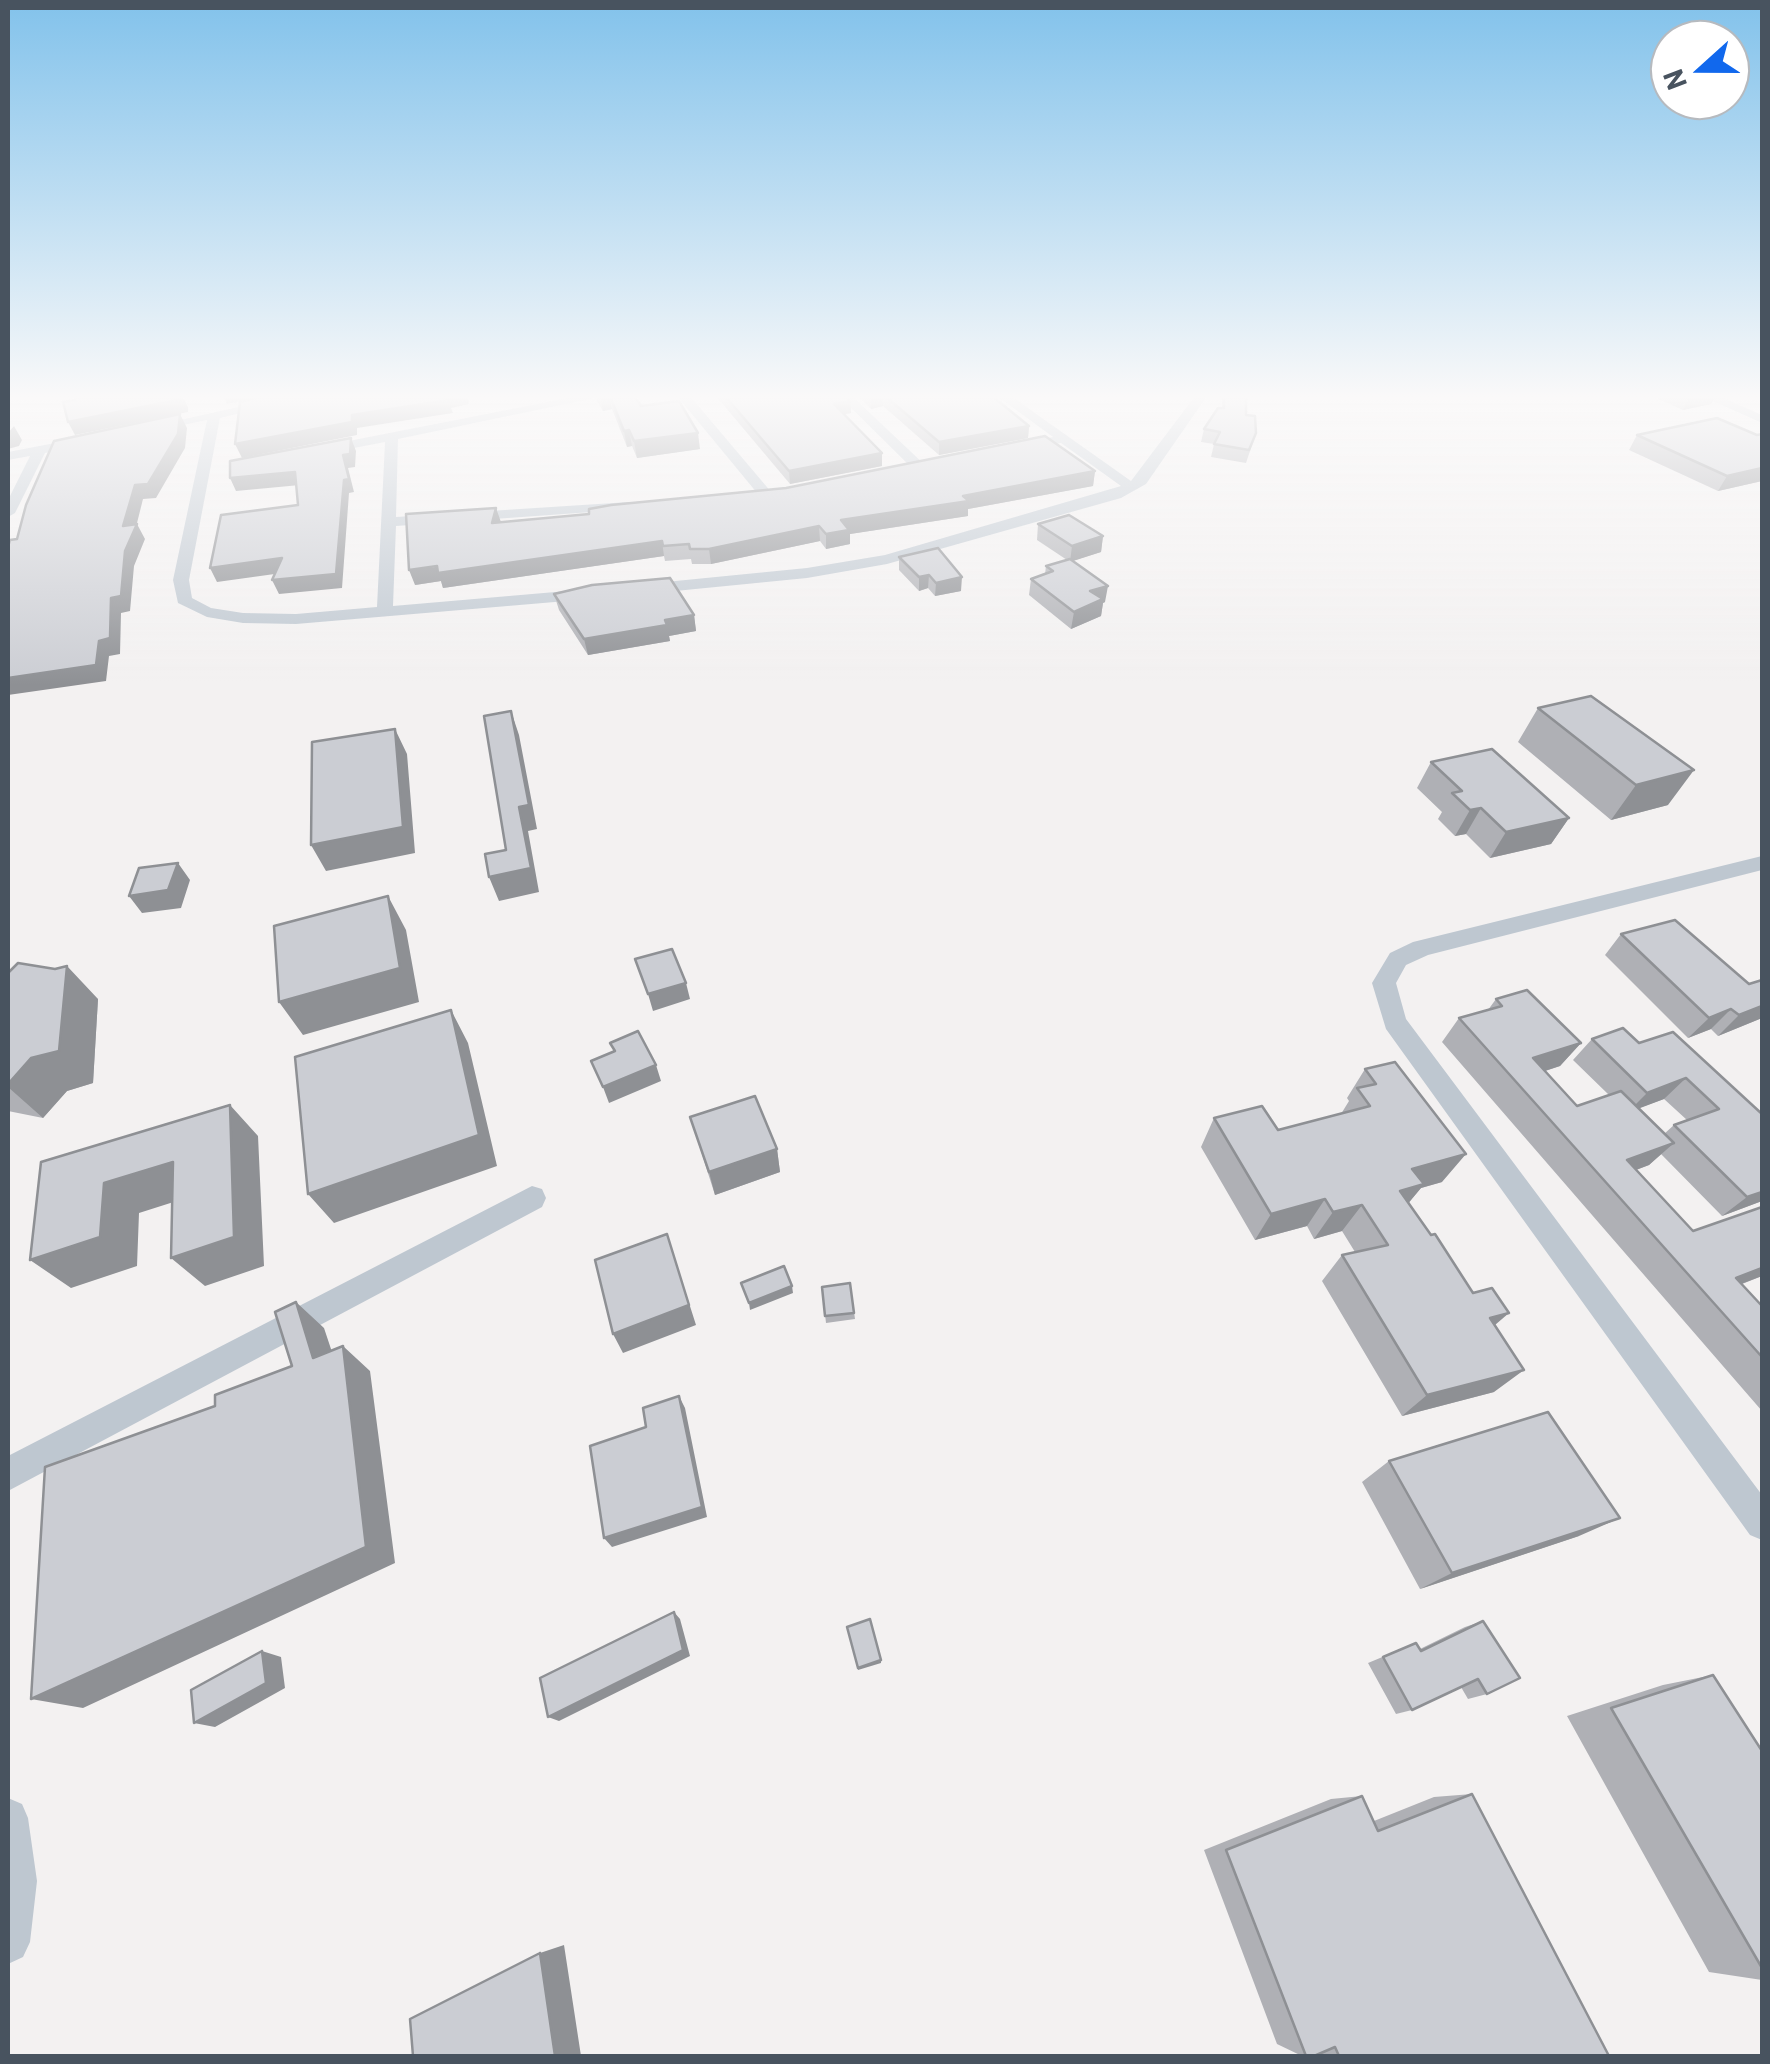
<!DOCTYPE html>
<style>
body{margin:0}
#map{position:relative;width:1770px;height:2064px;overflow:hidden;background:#f3f1f1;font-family:Barlow,sans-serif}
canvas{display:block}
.frame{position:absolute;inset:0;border:10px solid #48535f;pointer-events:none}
.north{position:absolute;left:1650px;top:20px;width:100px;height:100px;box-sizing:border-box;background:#fff;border:2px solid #b6babf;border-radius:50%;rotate:249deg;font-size:28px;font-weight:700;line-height:40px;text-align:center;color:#48535f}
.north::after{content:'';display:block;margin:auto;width:35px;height:45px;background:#1168ed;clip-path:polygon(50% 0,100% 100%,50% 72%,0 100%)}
</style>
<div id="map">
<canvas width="1770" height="2064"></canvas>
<div class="frame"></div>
<div class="north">N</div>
</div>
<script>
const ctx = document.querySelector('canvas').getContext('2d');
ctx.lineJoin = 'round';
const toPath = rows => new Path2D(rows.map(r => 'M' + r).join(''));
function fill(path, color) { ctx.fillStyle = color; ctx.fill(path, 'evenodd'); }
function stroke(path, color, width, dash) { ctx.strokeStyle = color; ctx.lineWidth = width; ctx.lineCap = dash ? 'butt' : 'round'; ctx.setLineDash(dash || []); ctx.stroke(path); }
fill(toPath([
 [288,396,313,396,220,418,189,580,192,598,211,608,243,613,296,614,377,607,385,442,323,454,318,453,318,447,578,396,604,396,398,439,396,517,629,502,636,506,634,509,396,526,393,606,590,589,598,594,590,599,296,624,243,623,207,617,178,603,173,580,207,420,150,432,144,428,288,396],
 [677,396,690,396,772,493,772,499,762,499,677,396],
 [839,396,852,396,926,466,926,472,916,472,839,396],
 [997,396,1011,396,1131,481,1195,396,1207,396,1146,484,1121,498,887,564,807,578,645,594,637,589,645,584,807,568,885,555,1121,486,1061,443,1014,451,1014,445,1053,437,997,396],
 [1702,396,1719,396,1762,415,1762,423,1702,396],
 [81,438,88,442,86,445,45,453,15,513,8,517,8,500,30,456,8,460,8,452,81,438],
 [1762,856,1762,870,1428,955,1406,965,1396,983,1406,1019,1762,1495,1762,1540,1750,1535,1386,1029,1372,983,1390,953,1413,942,1762,856],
 [532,1186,542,1189,546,1198,542,1207,8,1491,8,1456,532,1186],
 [8,1798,22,1804,28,1818,37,1881,30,1942,23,1957,8,1964,8,1798]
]), '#bec7d0');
fill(toPath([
 [596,396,634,396,641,406,700,449,637,458,632,446,627,447,612,409,603,411,597,401],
 [716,396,846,396,850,401,851,413,844,414,882,466,790,484],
 [858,396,992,396,1029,426,1028,438,939,455,883,406,871,409],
 [1222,396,1246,396,1246,415,1256,433,1246,463,1211,457,1214,444,1201,442,1204,429,1222,408],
 [1652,396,1715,396,1711,404,1683,410],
 [1762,434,1762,481,1718,491,1629,450,1637,435],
 [1095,471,1093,486,968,509,968,516,850,534,850,544,826,549,820,541,711,564,692,564,691,559,665,561,664,556,443,588,441,581,415,585,500,523],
 [1038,524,1103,536,1101,552,1072,561,1105,602,1103,603,1101,616,1071,629,1029,595,1031,579,1045,574,1046,566,1067,560,1037,540],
 [899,557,961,591,935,596,928,588,919,591,899,570],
 [554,594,694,615,696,631,669,636,670,641,588,655,559,610],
 [1538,708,1668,805,1611,820,1518,742],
 [1431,762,1569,818,1551,844,1490,858,1466,834,1455,836,1438,819,1442,812,1417,788],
 [1621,934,1749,984,1762,980,1762,1018,1718,1036,1711,1029,1688,1038,1605,955],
 [8,973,98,999,93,1083,67,1091,43,1118,8,1111],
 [1496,999,1581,1043,1560,1066,1545,1071,1577,1106,1609,1095,1573,1060,1592,1039,1639,1043,1762,1114,1762,1201,1722,1216,1661,1154,1649,1165,1636,1170,1693,1231,1762,1207,1762,1276,1742,1284,1762,1306,1762,1411,1442,1042,1459,1018,1488,1010],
 [1664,1099,1687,1120,1674,1125,1664,1134,1639,1108],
 [1365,1069,1442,1182,1421,1188,1408,1203,1495,1325,1494,1392,1402,1416,1322,1281,1342,1255,1355,1252,1342,1231,1314,1239,1307,1226,1255,1240,1201,1147,1214,1118,1278,1130,1341,1114,1349,1101,1347,1098],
 [690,1117,777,1149,780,1172,715,1195],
 [850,1283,855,1319,826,1323,822,1287],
 [1389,1461,1579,1536,1420,1589,1362,1482],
 [1483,1621,1487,1694,1468,1699,1461,1687,1412,1710,1396,1714,1368,1663,1416,1643,1420,1649,1465,1627],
 [1713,1675,1762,1968,1762,1980,1709,1972,1567,1716,1663,1685],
 [1472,1794,1609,2056,1302,2056,1277,2044,1204,1850,1331,1799,1362,1796,1374,1821,1434,1797]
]), '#afb0b5');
fill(toPath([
 [182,396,188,407,188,412,75,435,68,422],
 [223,396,266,396,227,404],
 [444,396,467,396,469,404,451,408,453,413,357,428,357,435,242,458,235,444,352,415],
 [600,396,609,396,612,409,603,411],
 [883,396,883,406,871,409,871,397],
 [1690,396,1715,396,1711,404,1683,410],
 [850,401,851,413,834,416,834,404],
 [180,414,187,428,185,448,156,498,143,499,136,527,137,524,145,539,134,566,130,611,121,613,120,654,109,656,106,681,8,695,8,678,99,641,111,598,123,526,135,485],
 [14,426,22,440,19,446,8,449,8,433],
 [1029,426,1028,438,939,455,939,442],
 [629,430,632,446,627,447,624,431],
 [698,433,700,449,637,458,634,441],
 [351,438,356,451,355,467,348,468,354,492,349,493,342,588,279,594,272,580],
 [882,453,882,466,790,484,789,471],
 [1762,468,1762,481,1718,491,1727,476],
 [1095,471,1093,486,968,509,968,516,850,534,850,544,826,549,826,534,841,520],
 [295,472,300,485,236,491,230,478],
 [496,508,501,522,492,523],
 [819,526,820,541,711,564,709,549],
 [1103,536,1101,552,1070,562,1072,546],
 [662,541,664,556,443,588,441,581,415,585,409,570],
 [282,558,289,572,217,582,210,568],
 [929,575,928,588,919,591,919,577],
 [962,577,961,591,935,596,936,583],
 [1108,586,1105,602,1103,603,1101,616,1071,629,1074,612,1090,591],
 [694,615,696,631,669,636,670,641,588,655,584,639,665,620],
 [511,711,519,735,537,829,528,831,539,892,499,901,489,877,531,868,519,807],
 [395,729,407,754,415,853,326,871,311,845],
 [1694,770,1668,805,1611,820,1636,785],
 [1481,808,1466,834,1455,836,1470,810],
 [1569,818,1551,844,1490,858,1506,832],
 [178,863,190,880,181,908,142,913,129,896],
 [388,896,406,930,419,1002,303,1035,279,1002],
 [67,966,98,999,93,1083,67,1091,43,1118,8,1087,8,1084],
 [686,983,690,999,653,1011,648,994],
 [1762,1006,1762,1018,1718,1036,1739,1015],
 [1731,1009,1711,1029,1688,1038,1709,1018],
 [451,1010,468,1043,497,1166,334,1223,308,1194],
 [1581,1043,1560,1066,1514,1081,1533,1058],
 [656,1065,661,1081,609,1103,603,1087],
 [1686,1078,1664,1099,1627,1113,1647,1093],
 [230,1105,258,1136,264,1266,205,1286,171,1258],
 [1674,1143,1649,1165,1604,1182,1627,1160],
 [777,1149,780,1172,715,1195,709,1172],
 [1466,1154,1442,1182,1421,1188,1402,1211,1379,1218,1412,1169],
 [173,1162,205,1192,139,1213,137,1266,71,1288,30,1260,104,1183],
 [1762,1192,1762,1201,1722,1216,1747,1197],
 [1325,1199,1307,1226,1255,1240,1271,1214],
 [1362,1205,1342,1231,1314,1239,1333,1212],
 [667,1234,696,1325,623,1353,613,1334],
 [1762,1268,1762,1276,1707,1297,1736,1278],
 [792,1286,793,1293,750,1310,749,1303],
 [296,1302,324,1328,342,1382,313,1358],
 [1509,1313,1481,1337,1490,1318],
 [343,1346,370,1371,395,1563,83,1708,31,1699],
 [1524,1370,1494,1392,1402,1416,1427,1395],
 [679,1396,685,1408,707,1517,612,1547,604,1538],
 [1620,1518,1579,1536,1420,1589,1452,1573],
 [674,1612,680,1619,690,1656,559,1721,548,1717],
 [262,1651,281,1657,285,1688,215,1727,194,1723],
 [881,1660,881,1663,858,1670,858,1668],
 [564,1945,581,2056,555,2056,540,1953]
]), '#8e9094');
const building = toPath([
 [75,396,165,397,182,396,182,399,68,422,63,402,75,400,75,396],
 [262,396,445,396,449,400,352,415,352,422,235,444,240,402,262,396],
 [610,396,634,396,641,406,679,401,698,433,634,441,629,430,624,431,610,396],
 [725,396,846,396,850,401,834,404,882,453,789,471,725,396],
 [885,396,992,396,1029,426,939,442,885,396],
 [1224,396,1246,396,1246,415,1255,416,1256,433,1249,450,1214,444,1220,432,1204,429,1218,408,1224,408,1224,396],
 [180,414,178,434,148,484,135,485,123,526,137,524,125,551,121,596,111,598,110,638,99,641,96,665,8,678,8,547,10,540,17,539,26,505,54,441,180,414],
 [1717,418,1757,435,1762,434,1762,468,1727,476,1637,435,1717,418],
 [1045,436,1095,471,963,496,969,501,841,520,849,530,826,534,819,526,709,549,690,549,689,544,663,546,662,541,438,573,437,566,409,570,406,514,496,508,492,523,589,514,589,509,611,505,786,488,1045,436],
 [351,438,350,454,343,455,349,479,344,480,336,574,272,580,282,558,210,568,221,515,298,505,295,472,230,478,230,461,351,438],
 [1069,515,1103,536,1072,546,1038,524,1069,515],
 [938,548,962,577,936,583,929,575,919,577,899,557,938,548],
 [1070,559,1108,586,1090,591,1103,599,1074,612,1031,579,1053,571,1046,566,1070,559],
 [670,578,694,615,665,620,667,625,584,639,554,594,592,585,670,578],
 [1591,696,1694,770,1636,785,1538,708,1591,696],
 [511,711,529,805,519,807,531,868,489,877,485,854,506,850,484,716,511,711],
 [395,729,403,827,311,845,312,742,395,729],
 [1492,749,1569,818,1506,832,1481,808,1470,810,1452,793,1462,791,1431,762,1492,749],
 [178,863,168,890,129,896,139,868,178,863],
 [388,896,400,968,279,1002,274,926,388,896],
 [1675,920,1749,984,1762,980,1762,1006,1739,1015,1731,1009,1709,1018,1621,934,1675,920],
 [672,949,686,983,648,994,635,959,672,949],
 [18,963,55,969,67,966,59,1051,31,1058,8,1084,8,973,18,963],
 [1527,990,1581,1043,1533,1058,1577,1106,1621,1091,1674,1143,1627,1160,1693,1231,1762,1207,1762,1268,1736,1278,1762,1306,1762,1357,1459,1018,1502,1006,1496,999,1527,990],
 [451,1010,479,1135,308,1194,295,1057,451,1010],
 [1623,1028,1639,1043,1673,1032,1762,1114,1762,1192,1747,1197,1674,1125,1719,1109,1686,1078,1647,1093,1592,1039,1623,1028],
 [638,1031,656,1065,603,1087,591,1061,615,1051,610,1043,638,1031],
 [1395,1062,1466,1154,1412,1169,1424,1184,1400,1191,1431,1235,1435,1234,1473,1293,1492,1288,1509,1313,1490,1318,1524,1370,1427,1395,1342,1255,1388,1245,1362,1205,1333,1212,1325,1199,1271,1214,1214,1118,1262,1106,1278,1130,1370,1106,1357,1088,1376,1084,1365,1069,1395,1062],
 [755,1096,777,1149,709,1172,690,1117,755,1096],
 [230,1105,234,1237,171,1258,173,1162,104,1183,100,1237,30,1260,41,1162,230,1105],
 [667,1234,689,1305,613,1334,595,1260,667,1234],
 [784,1266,792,1286,749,1303,741,1283,784,1266],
 [850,1283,854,1313,825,1316,822,1287,850,1283],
 [296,1302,313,1358,343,1346,366,1547,31,1699,45,1467,215,1406,215,1395,292,1366,275,1312,296,1302],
 [679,1396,702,1507,604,1538,590,1446,646,1427,643,1408,679,1396],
 [1548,1412,1620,1518,1452,1573,1389,1461,1548,1412],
 [674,1612,683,1650,548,1717,540,1678,674,1612],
 [870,1619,881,1660,858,1668,847,1627,870,1619],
 [1483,1621,1520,1678,1487,1694,1478,1679,1412,1710,1383,1657,1416,1643,1421,1651,1483,1621],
 [262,1651,266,1683,194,1723,191,1690,262,1651],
 [1713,1675,1762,1751,1762,1968,1611,1708,1713,1675],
 [1472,1794,1609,2056,1339,2056,1335,2047,1314,2056,1306,2056,1226,1850,1362,1796,1378,1831,1472,1794],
 [540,1953,555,2056,413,2056,410,2019,540,1953]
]);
fill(building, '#cbcdd3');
stroke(building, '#8e9094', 2.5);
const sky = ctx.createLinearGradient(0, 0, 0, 685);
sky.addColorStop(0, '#82c2eb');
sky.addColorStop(0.58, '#faf9f9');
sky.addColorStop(1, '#faf9f900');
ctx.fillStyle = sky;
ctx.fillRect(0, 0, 1770, 685);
</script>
